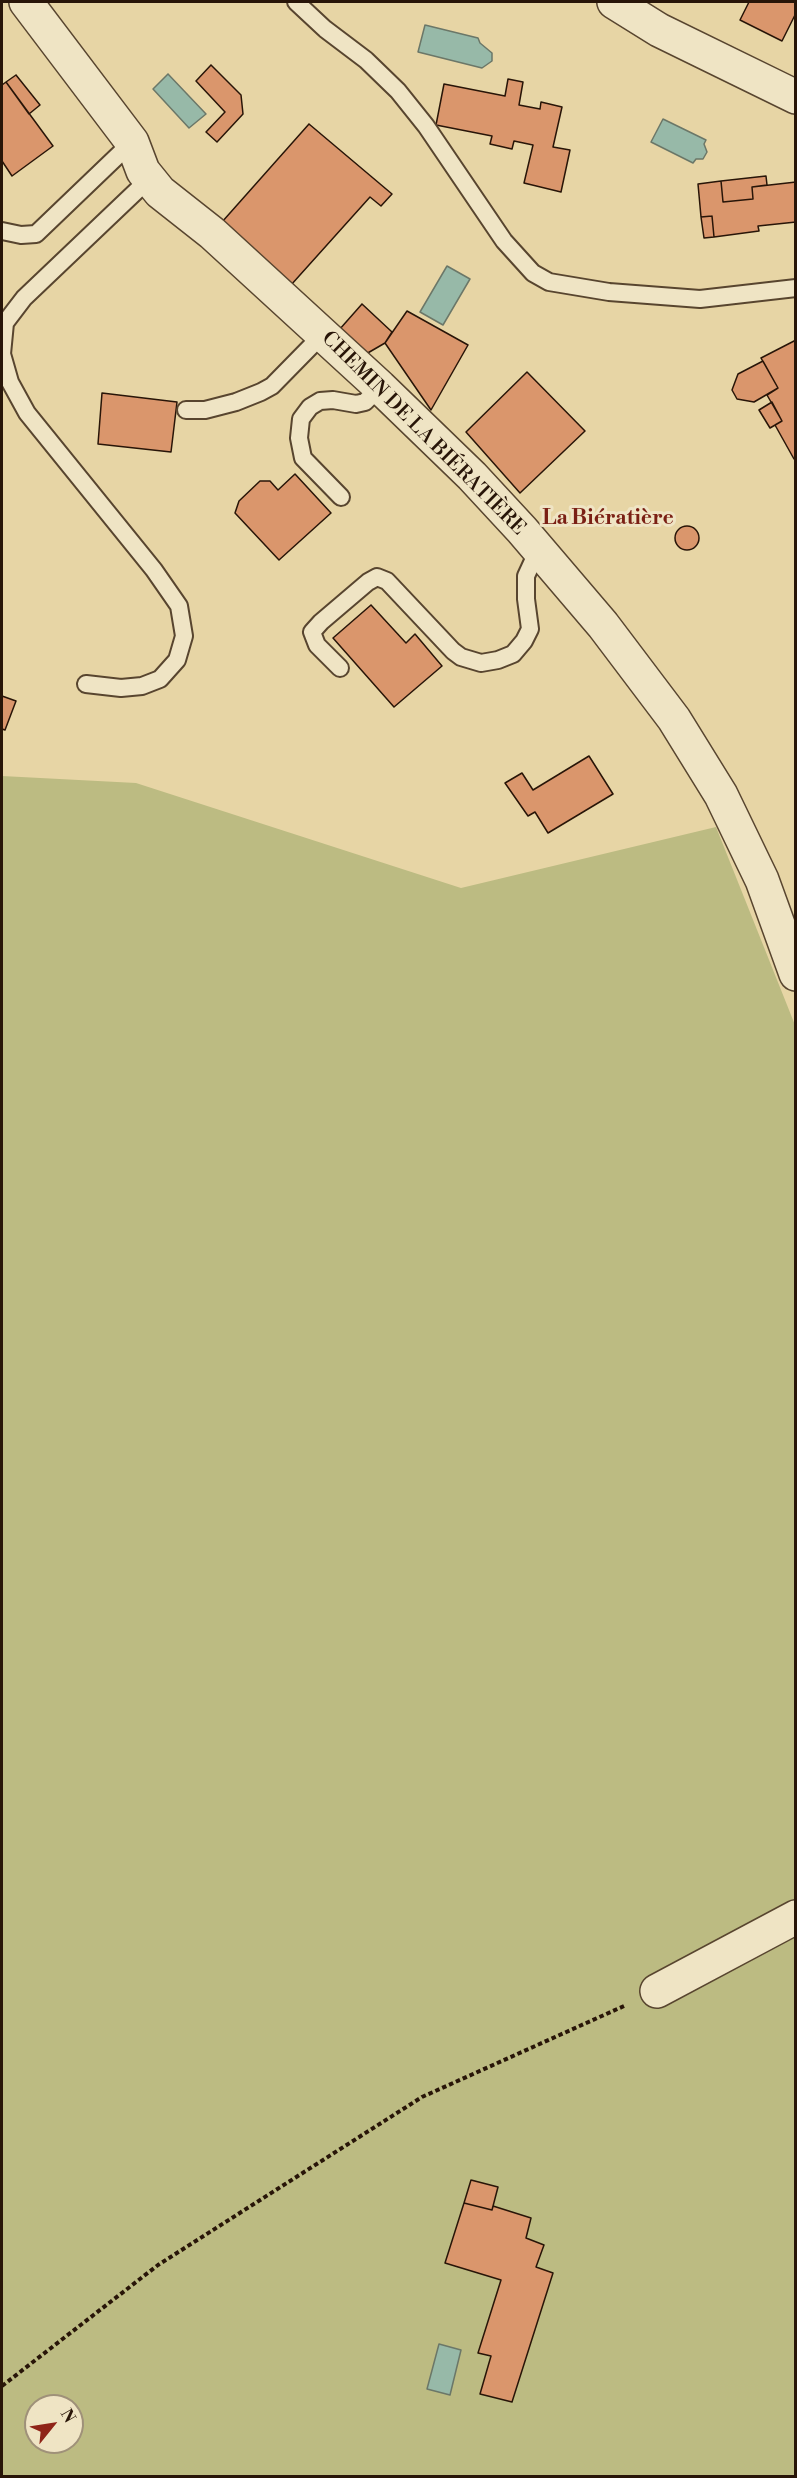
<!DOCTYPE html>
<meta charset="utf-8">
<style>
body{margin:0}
#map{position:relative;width:797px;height:2478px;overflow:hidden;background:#e7d5a5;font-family:"Libre Bodoni",serif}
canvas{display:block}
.frame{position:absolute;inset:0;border:3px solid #281508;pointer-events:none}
.north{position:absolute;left:24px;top:2394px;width:60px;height:60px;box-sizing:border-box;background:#efe4c4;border:2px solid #9f9179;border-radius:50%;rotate:60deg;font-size:16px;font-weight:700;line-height:24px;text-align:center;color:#281508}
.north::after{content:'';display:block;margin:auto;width:21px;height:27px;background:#8f2418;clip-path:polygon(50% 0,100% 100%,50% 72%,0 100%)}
</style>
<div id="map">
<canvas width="797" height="2478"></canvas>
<div class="frame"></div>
<div class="north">N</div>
</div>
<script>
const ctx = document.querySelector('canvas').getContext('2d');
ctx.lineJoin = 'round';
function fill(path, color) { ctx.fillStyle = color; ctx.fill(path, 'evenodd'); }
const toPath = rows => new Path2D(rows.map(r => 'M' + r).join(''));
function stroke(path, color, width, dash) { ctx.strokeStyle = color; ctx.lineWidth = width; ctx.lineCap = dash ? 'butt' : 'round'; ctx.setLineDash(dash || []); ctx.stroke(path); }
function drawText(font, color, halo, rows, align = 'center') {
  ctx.font = font + ' "Libre Bodoni",serif'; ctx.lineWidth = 6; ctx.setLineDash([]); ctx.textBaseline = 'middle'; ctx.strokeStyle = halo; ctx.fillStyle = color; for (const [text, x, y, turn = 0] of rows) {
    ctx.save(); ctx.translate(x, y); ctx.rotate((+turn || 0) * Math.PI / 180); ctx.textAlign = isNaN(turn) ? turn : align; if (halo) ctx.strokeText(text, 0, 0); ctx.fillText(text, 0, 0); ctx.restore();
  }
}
fill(toPath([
 [2,776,136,783,461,888,716,827,795,1025,795,2476,2,2476],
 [36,2406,72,2406,72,2442,36,2442]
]), '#bcbb82');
const water = toPath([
 [425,25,478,38,480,43,492,53,492,61,482,68,418,52,425,25],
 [168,74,206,114,189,128,153,89,168,74],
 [663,119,706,140,704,144,707,152,703,159,696,159,693,163,651,142,663,119],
 [447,266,470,279,443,325,420,312,447,266],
 [439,2344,461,2350,450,2395,427,2389,439,2344]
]);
fill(water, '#97b9a8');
stroke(water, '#6b7768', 1.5);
const building = toPath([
 [749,2,796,2,796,13,782,41,740,20,749,2],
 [211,65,241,95,243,114,217,142,206,132,225,112,196,81,211,65],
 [16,75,40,105,29,114,6,82,16,75],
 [508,79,523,82,519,105,540,109,541,102,562,107,553,147,570,150,561,192,524,183,533,145,514,141,512,149,490,144,492,136,436,125,444,84,505,96,508,79],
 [6,82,53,146,12,176,2,161,2,85,6,82],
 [309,124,392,194,381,206,370,197,291,285,222,222,309,124],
 [766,176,767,185,752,187,753,199,723,202,721,181,766,176],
 [721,181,723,202,753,199,752,187,796,182,796,222,758,226,759,231,714,237,712,216,701,217,698,184,721,181],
 [712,216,714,237,704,238,701,217,712,216],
 [362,304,392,332,385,343,366,354,339,330,362,304],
 [407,311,468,345,431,410,385,343,407,311],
 [796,340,796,458,794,459,775,425,782,421,767,395,778,388,761,358,796,340],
 [763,361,778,388,754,402,737,399,732,390,738,374,763,361],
 [527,372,585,431,520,493,466,432,527,372],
 [102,393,177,402,171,452,98,444,102,393],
 [772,402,782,421,770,428,759,410,772,402],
 [295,474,331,513,279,560,235,513,239,501,260,481,270,481,278,490,295,474],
 '675 538a12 12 0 1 1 24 0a12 12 0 1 1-24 0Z',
 [371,605,406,643,415,634,442,666,394,707,333,638,371,605],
 [2,696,16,701,5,730,2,729,2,696],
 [589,756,613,794,548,833,535,812,528,816,505,783,522,773,533,790,589,756],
 [471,2180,498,2187,492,2210,464,2203,471,2180],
 [464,2203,492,2210,493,2206,531,2218,526,2238,544,2245,536,2267,553,2273,512,2402,480,2394,491,2356,478,2353,501,2280,445,2263,464,2203]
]);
fill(building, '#da966c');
stroke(building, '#281508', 1.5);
const lane = toPath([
 [296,2,325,29,366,60,398,91,426,126,504,241,533,273,549,282,609,292,700,299,796,288],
 [2,231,21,235,36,234,132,142],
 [186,410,205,410,236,402,261,392,272,386,323,334],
 [341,497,303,458,299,438,301,419,310,407,320,401,333,400,356,404,365,402,380,387],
 [340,668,317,645,312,632,321,622,368,582,377,577,387,581,453,651,461,657,481,663,498,660,513,654,524,641,530,629,526,599,526,576,532,563,542,554],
 [86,684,121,688,142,686,160,679,177,660,184,636,179,606,154,570,27,413,10,382,2,354,5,323,24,298,149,179]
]);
const street = toPath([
 [26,2,132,142,143,171,160,192,212,233,380,387,472,476,522,530,603,625,674,719,721,795,762,880,796,974],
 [614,2,659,30,796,97],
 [657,1991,796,1917]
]);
stroke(lane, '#58452f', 20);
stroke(street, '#58452f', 36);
stroke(toPath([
 [2,2386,158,2265,422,2097,624,2006]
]), '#281508', 4, [4.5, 3]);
stroke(lane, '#efe4c4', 16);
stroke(street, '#efe4c4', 33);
drawText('20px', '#281508', '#efe4c4', [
 ["CHEMIN DE LA BIÉRATIÈRE",423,434,45]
]);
drawText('bold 21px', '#7a1f14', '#efe4c4', [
 ["La Biératière",608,519]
]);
</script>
